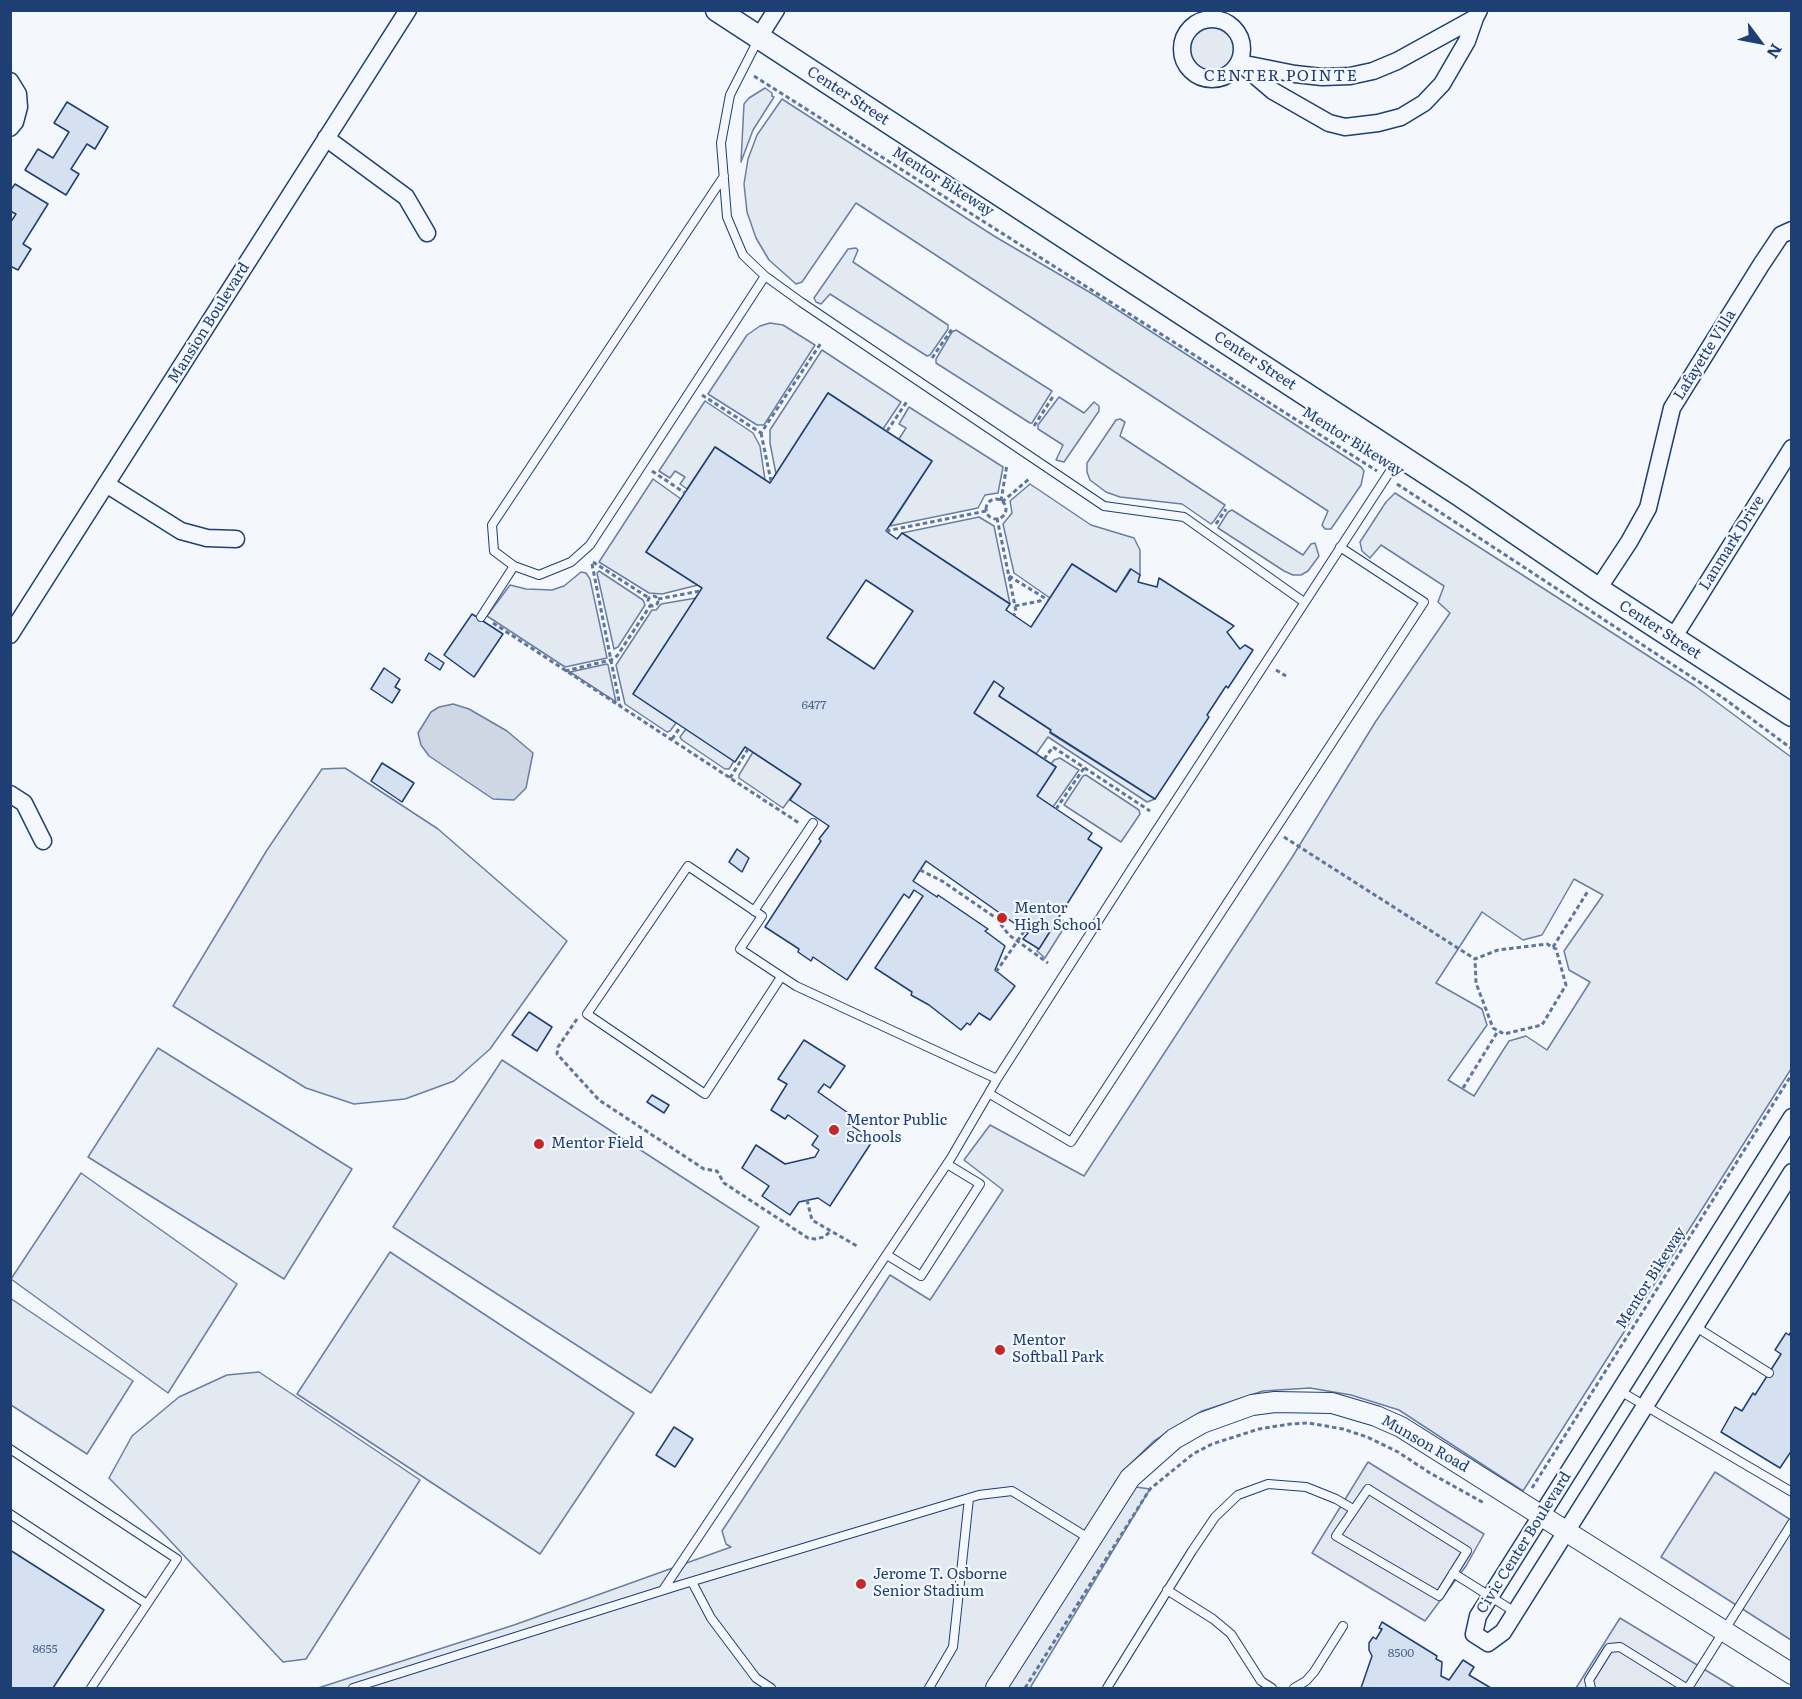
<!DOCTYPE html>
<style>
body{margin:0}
#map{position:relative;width:1802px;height:1699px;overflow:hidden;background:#f4f7fb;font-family:Literata,serif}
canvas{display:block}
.frame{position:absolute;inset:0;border:12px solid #1d3f73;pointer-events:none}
.north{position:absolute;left:1730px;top:12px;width:60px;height:60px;-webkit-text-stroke:4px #f4f7fb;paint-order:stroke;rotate:122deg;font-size:16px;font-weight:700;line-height:24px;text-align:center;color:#1d3f73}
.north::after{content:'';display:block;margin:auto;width:21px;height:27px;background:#1d3f73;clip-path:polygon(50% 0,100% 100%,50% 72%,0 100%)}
</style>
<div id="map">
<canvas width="1802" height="1699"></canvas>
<div class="frame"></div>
<div class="north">N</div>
</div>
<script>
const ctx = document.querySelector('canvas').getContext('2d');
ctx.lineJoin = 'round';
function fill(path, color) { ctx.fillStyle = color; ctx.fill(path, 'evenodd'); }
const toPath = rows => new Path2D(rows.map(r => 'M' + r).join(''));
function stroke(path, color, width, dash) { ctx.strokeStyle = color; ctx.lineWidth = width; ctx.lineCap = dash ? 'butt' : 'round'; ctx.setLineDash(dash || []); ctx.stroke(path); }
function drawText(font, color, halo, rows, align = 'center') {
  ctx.font = font + ' Literata,serif'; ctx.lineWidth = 4.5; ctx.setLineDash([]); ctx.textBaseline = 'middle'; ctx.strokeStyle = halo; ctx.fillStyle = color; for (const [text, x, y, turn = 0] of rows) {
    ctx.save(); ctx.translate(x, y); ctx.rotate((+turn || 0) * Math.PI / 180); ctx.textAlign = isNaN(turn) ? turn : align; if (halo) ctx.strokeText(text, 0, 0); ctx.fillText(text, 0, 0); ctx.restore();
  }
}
const green = toPath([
 [1206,24,1214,24,1228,29,1236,37,1237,52,1231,65,1208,72,1195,66,1189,60,1188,39,1198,27,1206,24],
 [765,88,772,93,772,96,774,97,753,130,741,162,744,104,749,98,765,88],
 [782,99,994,236,1096,296,1361,467,1364,471,1361,485,1331,529,1325,529,1322,525,1328,511,856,203,802,282,796,284,769,260,756,238,747,212,744,184,748,159,757,135,782,99],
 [856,248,858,250,853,262,948,325,948,329,930,355,927,356,830,294,821,304,816,302,814,298,848,249,856,248],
 [770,323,783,325,815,345,764,425,757,425,708,394,747,335,760,326,770,323],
 [956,330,1052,391,1032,423,1030,423,936,363,936,359,952,332,956,330],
 [822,350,901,402,883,429,828,393,776,474,770,443,770,430,822,350],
 [1059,397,1084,413,1094,402,1099,406,1099,411,1064,462,1056,460,1063,445,1038,429,1038,425,1059,397],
 [705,401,753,433,760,446,765,480,715,447,687,489,680,484,685,477,675,471,670,478,659,471,705,401],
 [909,407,1003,467,998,493,985,495,978,508,890,526,932,461,899,439,906,428,899,424,909,407],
 [1120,419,1125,422,1120,436,1225,505,1214,521,1211,524,1182,504,1120,497,1106,492,1090,480,1087,472,1087,463,1116,420,1120,419],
 [653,479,681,499,646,552,698,585,662,594,649,593,599,562,653,479],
 [1030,484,1091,525,1134,538,1140,550,1140,575,1130,569,1116,592,1072,564,1050,598,1014,573,1003,524,1012,513,1010,501,1030,484],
 [1395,493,1695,686,1791,757,1791,1069,1523,1491,1399,1410,1351,1395,1310,1388,1263,1391,1202,1411,1154,1441,1124,1470,1114,1484,1150,1489,1030,1688,318,1688,514,1625,731,1547,726,1544,722,1531,890,1275,930,1300,1003,1190,964,1160,990,1125,1084,1176,1291,859,1376,721,1450,613,1438,602,1444,586,1381,545,1370,558,1362,551,1360,542,1386,502,1395,493],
 [1574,879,1603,895,1564,951,1569,970,1590,982,1547,1050,1526,1036,1509,1041,1474,1096,1448,1080,1487,1025,1482,1009,1436,983,1482,912,1523,940,1542,935,1574,879],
 [1232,510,1303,555,1311,544,1315,543,1319,556,1308,571,1301,575,1293,575,1284,571,1218,528,1228,512,1232,510],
 [979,517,994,526,1010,604,902,533,979,517],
 [599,571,643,600,645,605,618,647,614,649,597,573,599,571],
 [581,572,586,573,590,579,607,658,565,667,487,616,510,585,526,589,552,590,564,586,581,572],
 [696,598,633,694,676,723,670,731,667,732,625,704,616,665,652,610,656,610,661,604,696,598],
 [607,664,608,665,616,702,570,672,607,664],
 [994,681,1004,688,999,696,1051,730,1050,733,1155,799,1147,802,1048,737,1036,754,974,713,994,681],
 [686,729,734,761,729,769,725,769,682,740,680,737,686,729],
 [753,752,801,784,783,808,739,778,739,775,753,752],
 [1060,758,1079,770,1053,807,1037,796,1056,767,1051,764,1054,760,1060,758],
 [345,768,438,829,567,941,490,1049,454,1081,405,1099,354,1104,306,1088,173,1006,267,850,322,769,345,768],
 [1086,775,1139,810,1140,814,1121,842,1064,805,1083,776,1086,775],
 [1059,918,1067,923,1045,958,1037,951,1059,918],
 [158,1048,352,1169,284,1279,88,1157,158,1048],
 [502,1060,759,1227,651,1393,393,1227,502,1060],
 [81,1173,237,1284,168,1393,11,1279,81,1173],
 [390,1252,634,1413,540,1554,297,1394,390,1252],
 [10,1298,133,1381,87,1454,11,1405,10,1298],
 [259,1372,420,1480,306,1659,283,1662,162,1532,109,1478,132,1436,179,1397,227,1375,259,1372]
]);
fill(green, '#e3e9f0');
stroke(green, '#687fa3', 1.5);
const parking = toPath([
 [1368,1462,1484,1534,1466,1566,1425,1621,1312,1553,1368,1462],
 [1715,1472,1791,1520,1791,1640,1661,1557,1715,1472],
 [1620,1618,1735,1688,1576,1688,1620,1618]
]);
fill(parking, '#e3e8f0');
stroke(parking, '#687fa3', 1.5);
const water = toPath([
 [453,704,469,709,507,731,533,753,526,788,514,800,493,799,429,756,421,745,418,733,431,712,439,707,453,704]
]);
fill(water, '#cfd7e4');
stroke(water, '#687fa3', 1.5);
const building = toPath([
 [67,102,108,127,95,149,87,144,71,169,79,174,66,195,25,170,38,149,53,158,69,132,54,123,67,102],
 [15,184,48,204,23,244,31,249,18,270,10,266,10,223,16,214,10,211,10,191,15,184],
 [828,393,932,461,886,531,897,539,902,533,1010,604,1006,610,1031,627,1072,564,1116,592,1131,569,1140,575,1138,582,1157,587,1159,578,1234,626,1227,632,1240,649,1245,645,1253,650,1228,688,1226,686,1207,715,1209,717,1155,799,1050,732,1051,730,999,696,1004,688,994,681,974,713,1056,767,1037,796,1092,833,1088,839,1102,848,1039,949,1023,939,1028,933,926,861,913,881,937,897,938,895,988,929,985,931,1005,946,995,970,1015,986,990,1020,979,1013,970,1025,967,1023,961,1030,929,1005,911,995,912,992,875,968,923,896,914,890,909,898,904,894,847,980,813,957,811,961,798,952,799,949,765,927,821,841,819,839,829,826,790,800,801,784,745,747,735,762,633,694,702,588,646,552,715,447,770,483,828,393],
 [866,580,913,611,874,669,827,638,866,580],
 [472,614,503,634,474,677,444,655,472,614],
 [429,653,444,663,440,670,425,660,429,653],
 [384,668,400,679,395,687,400,690,392,703,371,689,384,668],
 [382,763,414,783,402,802,371,781,382,763],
 [737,849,749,858,742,872,729,862,737,849],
 [529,1012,552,1027,537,1051,512,1035,529,1012],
 [804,1040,845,1066,830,1088,824,1084,818,1092,854,1117,849,1124,873,1140,830,1206,818,1198,799,1202,790,1215,762,1196,769,1186,742,1168,756,1145,785,1164,815,1157,819,1150,812,1145,818,1136,788,1115,785,1119,771,1110,787,1084,778,1079,804,1040],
 [652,1095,669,1105,664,1113,647,1102,652,1095],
 [1792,1330,1792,1450,1780,1468,1721,1432,1735,1407,1742,1411,1753,1393,1755,1395,1781,1354,1775,1350,1786,1333,1789,1335,1792,1330],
 [674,1427,693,1439,675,1467,656,1455,674,1427],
 [10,1550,104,1610,53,1688,10,1688,10,1550],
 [1382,1622,1437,1656,1436,1659,1442,1662,1441,1676,1449,1680,1463,1660,1474,1667,1469,1675,1491,1688,1361,1688,1372,1656,1369,1650,1369,1643,1373,1637,1376,1639,1382,1629,1379,1628,1382,1622]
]);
fill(building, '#d5e0f0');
stroke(building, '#1d3f73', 1.5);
const service = toPath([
 [759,38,730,95,721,143,727,217,743,255,765,276,801,302,1104,506,1184,517,1304,602],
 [724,176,492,525,494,551,514,566,539,575,571,562,590,545,765,276],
 [481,617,514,566],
 [754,911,813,823],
 [781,977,705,1094,587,1014,688,866,762,916,740,949,796,986,997,1079],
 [990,1094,1071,1142,1424,602,1340,547],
 [887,1255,921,1276,980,1184,947,1164],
 [1696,1327,1769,1373],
 [1620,1391,1792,1492],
 [10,1449,177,1559,91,1688],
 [1368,1489,1467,1551,1439,1596,1336,1536,1368,1489],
 [10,1514,147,1604],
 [1453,1573,1515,1612],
 [692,1582,711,1618,756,1678,771,1688],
 [663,1590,951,1158,997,1079,1134,865,1400,456],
 [1167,1590,1213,1619,1231,1634,1261,1681,1272,1688],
 [353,1688,680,1585,979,1495,1012,1491,1090,1539],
 [929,1688,953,1647,969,1498],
 [1107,1688,1192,1551,1215,1517,1238,1495,1268,1484,1306,1487,1336,1499,1353,1509],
 [1294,1688,1306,1681,1314,1672,1343,1626],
 [1591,1688,1589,1680,1609,1648,1620,1647,1686,1688],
 [1688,1688,1792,1523]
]);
const minor = toPath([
 '1182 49a30 30 0 1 1 60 0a30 30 0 1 1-60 0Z',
 [759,37,776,10],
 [1240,63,1273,91,1329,123,1345,127,1378,123,1401,117,1424,103,1442,84,1467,41,1475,18,1479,10],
 [1240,63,1295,74,1322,77,1350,76,1373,71,1397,61,1475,18],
 [10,81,18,94,19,107,15,122,10,128],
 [326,138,406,197,427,233],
 [106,484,181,531,207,538,236,539],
 [1598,589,1629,542,1648,508,1672,408,1761,265,1781,235,1792,230],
 [10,635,408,10],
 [1673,638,1792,448],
 [10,794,24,803,43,841],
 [1792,1117,1478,1616,1474,1634,1488,1643,1503,1632,1792,1172]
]);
const tertiary = toPath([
 [996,1688,1130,1478,1174,1439,1202,1423,1252,1405,1275,1402,1332,1403,1376,1416,1401,1427,1792,1674]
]);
const secondary = toPath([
 [717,10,1460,495,1598,589,1792,715]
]);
stroke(service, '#1d3f73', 10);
stroke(minor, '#1d3f73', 19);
stroke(tertiary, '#1d3f73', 22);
stroke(secondary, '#1d3f73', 25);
stroke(toPath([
 [754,76,1377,471],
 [932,358,952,329],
 [702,395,761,433,821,343],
 [1034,426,1054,395],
 [887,431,908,400],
 [761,433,771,481],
 [652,471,685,493],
 [1397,484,1722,697,1792,749],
 '986 509a10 10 0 1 1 20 0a10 10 0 1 1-20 0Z',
 [1001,501,1007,464],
 [1002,502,1029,479],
 [997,518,1016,611,1014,615],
 [1216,524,1226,509],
 [886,531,986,511],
 [593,562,649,598],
 [592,564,620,706],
 [1009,576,1048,600],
 '648 601a5 5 0 1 1 10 0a5 5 0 1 1-10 0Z',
 [658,599,700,591],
 [1015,606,1040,601,1042,597],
 [493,623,799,823],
 [1276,670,1286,676],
 [565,671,611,660,617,656,650,606],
 [672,739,681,726],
 [1044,759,1053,747,1150,811],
 [730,778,748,749],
 [1056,809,1084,768],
 [1284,837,1475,959,1498,950,1547,944,1556,949,1566,985,1542,1025,1504,1034,1493,1028,1476,983,1475,959],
 [920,870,942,881,996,918,1009,935,1048,963],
 [1553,947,1588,891],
 [996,972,1025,930],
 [577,1019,558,1047,557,1054,599,1100,704,1169,717,1171,724,1183,808,1238,815,1239,824,1237,831,1231],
 [1463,1088,1498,1031],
 [807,1200,812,1220,857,1246],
 [1532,1488,1792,1074],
 [1025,1688,1150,1489,1193,1454,1212,1444,1259,1429,1290,1424,1308,1423,1343,1429,1367,1437,1398,1452,1430,1473,1484,1503]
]), '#5e769c', 3, [4.5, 3]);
stroke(service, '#f4f7fb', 8);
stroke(minor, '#f4f7fb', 16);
stroke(tertiary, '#f4f7fb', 20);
stroke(secondary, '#f4f7fb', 22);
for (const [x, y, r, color] of [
 [1002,918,6,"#c62828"],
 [834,1130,6,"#c62828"],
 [539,1144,6,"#c62828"],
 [1000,1350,6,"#c62828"],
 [861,1584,6,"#c62828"]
]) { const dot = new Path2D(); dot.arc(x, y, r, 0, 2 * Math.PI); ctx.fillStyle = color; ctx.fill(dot); stroke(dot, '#f4f7fb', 2); }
drawText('12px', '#4b6792', null, [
 ["6477",814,705],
 ["8655",45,1649],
 ["8500",1401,1653]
]);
drawText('15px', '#1d3f73', '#f4f7fb', [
 ["Center Street",848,96,33],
 ["Mentor Bikeway",943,182,32],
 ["Mansion Boulevard",209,323,-58],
 ["Lafayette Villa",1705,355,-58],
 ["Center Street",1255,361,33],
 ["Mentor Bikeway",1353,442,32],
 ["Lanmark Drive",1732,543,-58],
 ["Center Street",1660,630,33],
 ["Mentor Bikeway",1651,1278,-58],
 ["Munson Road",1425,1444,30],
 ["Civic Center Boulevard",1524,1543,-58]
]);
drawText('15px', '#1d3f73', '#f4f7fb', [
 ["Mentor",1014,909],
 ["High School",1014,926],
 ["Mentor Public",846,1121],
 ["Schools",846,1138],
 ["Mentor Field",551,1144],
 ["Mentor",1012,1341],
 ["Softball Park",1012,1358],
 ["Jerome T. Osborne",873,1575],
 ["Senior Stadium",873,1592]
], 'left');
ctx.letterSpacing = '1.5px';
drawText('16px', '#1d3f73', '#f4f7fb', [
 ["CENTER POINTE",1281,76]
]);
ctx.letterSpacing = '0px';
</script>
